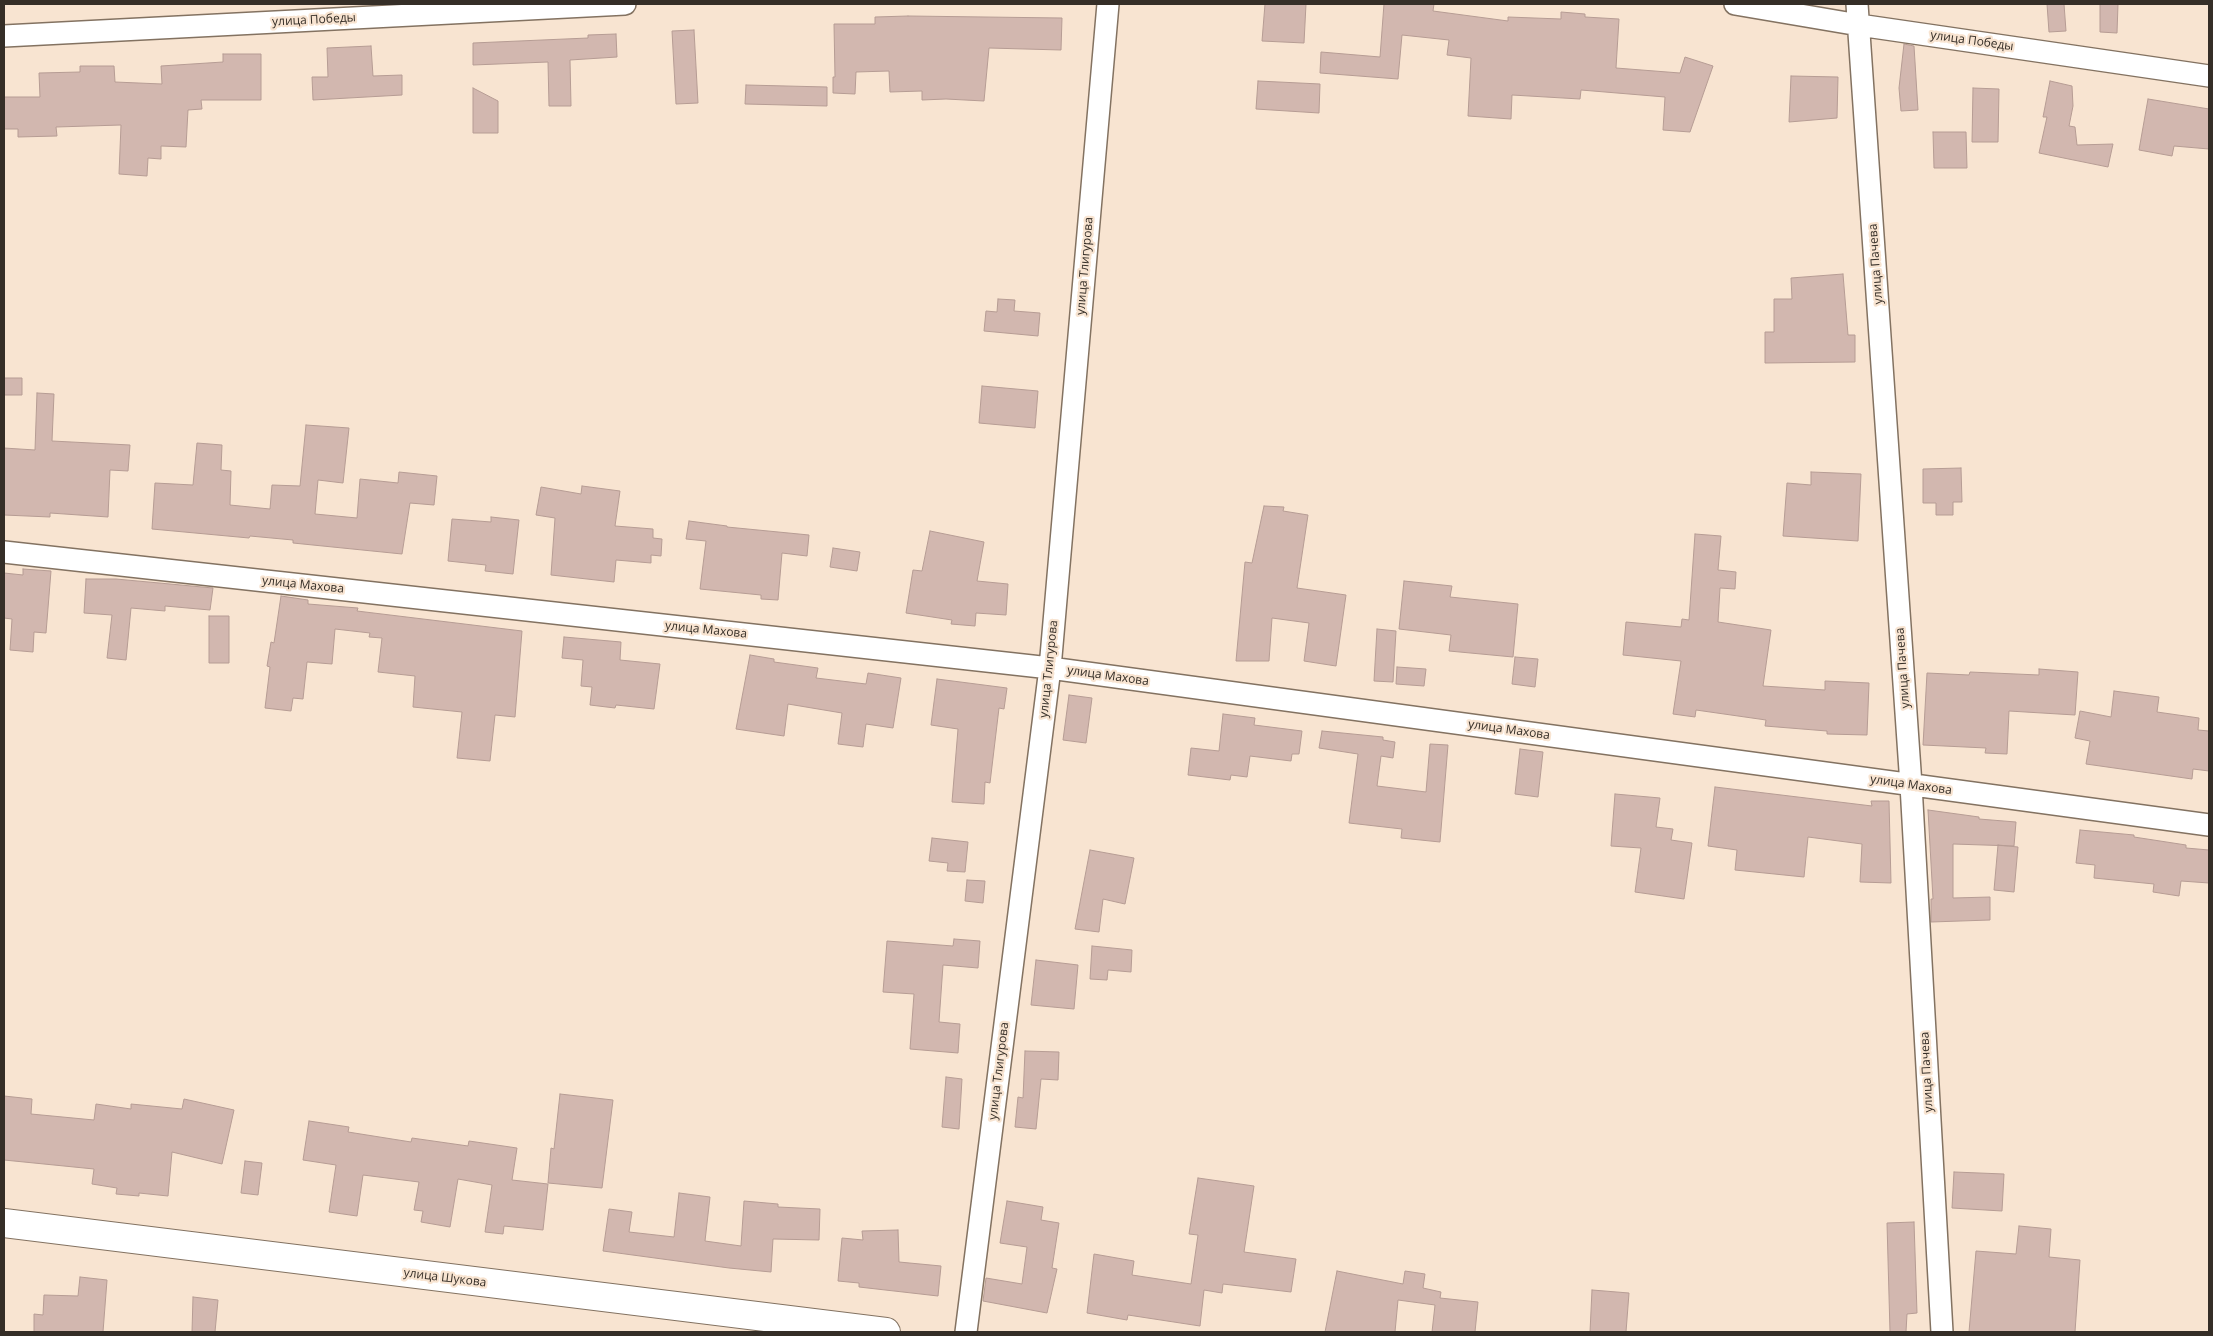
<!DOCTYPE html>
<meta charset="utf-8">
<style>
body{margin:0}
#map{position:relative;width:2213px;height:1336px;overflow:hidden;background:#f8e4d1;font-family:"Open Sans",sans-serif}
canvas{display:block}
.frame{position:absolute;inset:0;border:5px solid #352e27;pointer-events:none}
</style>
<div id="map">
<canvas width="2213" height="1336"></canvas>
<div class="frame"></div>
</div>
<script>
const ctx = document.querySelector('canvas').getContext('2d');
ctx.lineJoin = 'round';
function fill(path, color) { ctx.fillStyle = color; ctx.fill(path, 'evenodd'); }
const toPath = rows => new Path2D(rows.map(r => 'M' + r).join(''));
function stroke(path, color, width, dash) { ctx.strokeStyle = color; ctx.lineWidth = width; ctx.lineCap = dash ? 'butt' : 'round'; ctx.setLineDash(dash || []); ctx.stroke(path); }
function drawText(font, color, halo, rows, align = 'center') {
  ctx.font = font + ' "Open Sans",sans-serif'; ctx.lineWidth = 4.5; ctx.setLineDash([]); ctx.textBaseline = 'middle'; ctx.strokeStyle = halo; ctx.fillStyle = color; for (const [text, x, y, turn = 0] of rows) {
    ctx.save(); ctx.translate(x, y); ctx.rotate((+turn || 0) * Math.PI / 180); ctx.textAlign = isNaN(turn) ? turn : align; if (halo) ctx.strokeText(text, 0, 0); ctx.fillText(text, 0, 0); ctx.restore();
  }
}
const building = toPath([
 [1265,4,1306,4,1304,43,1262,41,1265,4],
 [1384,4,1434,4,1433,11,1508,21,1508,17,1561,19,1561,12,1585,14,1585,17,1619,19,1616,68,1680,73,1685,57,1713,66,1690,132,1663,130,1665,97,1581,90,1580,99,1512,95,1511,119,1468,116,1471,58,1447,55,1449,40,1402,35,1398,79,1320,73,1321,52,1380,57,1384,4],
 [2047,4,2064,4,2066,31,2049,32,2047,4],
 [2100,4,2118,4,2117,33,2100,32,2100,4],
 [908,16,1062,18,1061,50,989,48,984,101,946,99,922,100,922,91,890,92,889,71,856,72,855,94,833,93,833,77,835,77,834,24,875,24,875,17,908,16],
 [694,30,698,103,676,104,672,31,694,30],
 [616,34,617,57,570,60,571,106,549,106,548,62,473,65,473,43,588,38,588,35,616,34],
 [1904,44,1914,46,1918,110,1901,111,1899,88,1904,44],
 [371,46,373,76,402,75,402,95,313,100,312,77,328,77,327,48,371,46],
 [223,54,261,54,261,100,201,100,202,109,188,110,186,147,161,146,161,159,148,158,147,176,119,174,121,125,56,127,57,136,18,137,18,129,4,129,4,97,40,97,39,73,80,72,80,66,114,66,115,82,162,84,161,66,223,62,223,54],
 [1791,76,1838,77,1837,118,1789,122,1791,76],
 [1258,81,1320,84,1319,113,1256,109,1258,81],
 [2050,81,2072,86,2073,106,2069,126,2075,127,2077,145,2113,144,2108,167,2039,153,2047,117,2043,117,2050,81],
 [746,85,827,87,827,106,745,104,746,85],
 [473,88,498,101,498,133,473,133,473,88],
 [1973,88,1999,89,1998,142,1972,142,1973,88],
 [2148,99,2209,109,2209,149,2174,146,2172,156,2139,150,2148,99],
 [1933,132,1966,132,1967,168,1934,168,1933,132],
 [1843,274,1848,335,1855,335,1855,362,1765,363,1765,332,1774,332,1774,299,1792,299,1791,278,1843,274],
 [998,299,1015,300,1014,311,1040,313,1038,336,984,331,986,311,997,312,998,299],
 [4,378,22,378,22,395,4,395,4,378],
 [982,386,1038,391,1035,428,979,423,982,386],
 [37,393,54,394,52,441,130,445,128,471,110,470,108,517,50,513,50,517,4,515,4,448,35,450,37,393],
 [306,425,349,428,343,483,318,480,315,514,357,518,360,479,398,483,399,472,437,476,434,505,410,503,402,554,293,543,293,540,250,536,249,538,152,529,155,483,193,485,197,443,222,445,221,470,231,471,230,505,270,509,272,485,300,486,306,425],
 [1961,468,1962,502,1953,502,1953,515,1936,515,1936,503,1923,503,1923,469,1961,468],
 [1811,472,1861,474,1858,541,1783,536,1787,483,1811,485,1811,472],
 [582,486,620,491,615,526,653,529,653,538,662,539,661,556,651,555,651,563,616,560,614,582,551,575,555,518,536,515,541,487,581,494,582,486],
 [1264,506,1284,507,1283,511,1308,515,1297,588,1346,595,1336,666,1304,661,1309,623,1272,618,1269,661,1236,661,1245,562,1252,563,1264,506],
 [491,517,519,520,513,574,485,571,486,565,448,561,452,519,491,522,491,517],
 [689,521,727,526,727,527,809,535,807,556,782,553,778,600,761,599,761,595,700,589,706,541,686,539,689,521],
 [930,531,984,542,977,581,1008,584,1006,615,976,613,975,626,951,624,952,620,906,613,913,570,922,571,930,531],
 [1695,534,1721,536,1718,570,1736,572,1735,589,1720,588,1718,622,1771,630,1763,686,1825,690,1825,681,1869,683,1867,735,1827,734,1827,731,1765,726,1766,720,1696,710,1695,717,1673,714,1681,661,1623,655,1626,622,1681,627,1682,619,1689,620,1695,534],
 [833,548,860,552,857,571,830,567,833,548],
 [23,569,51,571,46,633,34,632,33,652,10,650,12,619,4,618,4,573,23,575,23,569],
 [86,579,116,579,213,588,210,610,165,606,165,611,131,608,126,660,107,658,112,615,84,613,86,579],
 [1404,581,1452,586,1450,597,1518,604,1513,657,1449,651,1451,635,1399,629,1404,581],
 [281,596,308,600,308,604,358,608,357,611,522,631,515,717,495,715,490,761,457,758,462,712,413,707,415,676,378,672,382,638,369,637,370,633,335,629,332,664,307,662,303,699,293,698,291,711,265,708,270,667,267,666,271,642,274,643,281,596],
 [209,616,229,616,229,663,209,663,209,616],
 [1377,629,1396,631,1393,682,1374,681,1377,629],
 [564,637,621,642,620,660,660,664,654,709,616,705,615,708,590,705,592,687,581,686,583,660,562,658,564,637],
 [750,655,774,659,774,662,818,668,816,678,866,684,868,673,901,678,893,728,866,724,863,747,838,744,842,713,788,704,784,736,736,729,750,655],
 [1515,657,1538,659,1535,687,1512,684,1515,657],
 [1397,667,1426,669,1424,686,1396,684,1397,667],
 [2039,669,2078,672,2075,715,2009,711,2007,754,1985,753,1986,748,1923,745,1927,673,1969,675,1970,672,2039,675,2039,669],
 [937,679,1007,688,1004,709,999,708,990,783,985,782,984,804,952,802,958,729,931,725,937,679],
 [2114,691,2159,697,2157,712,2199,718,2198,730,2209,731,2209,771,2193,769,2192,779,2086,764,2090,741,2075,738,2080,711,2111,717,2114,691],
 [1069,695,1092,698,1086,743,1063,740,1069,695],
 [1223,714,1255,718,1254,725,1302,731,1299,754,1292,754,1291,761,1250,756,1247,777,1231,775,1230,780,1188,775,1191,748,1219,751,1223,714],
 [1322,731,1383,737,1383,740,1395,742,1393,758,1381,756,1377,786,1426,792,1430,744,1448,745,1440,842,1401,838,1402,829,1349,823,1358,754,1319,748,1322,731],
 [1520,749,1543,752,1538,797,1515,794,1520,749],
 [1715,787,1872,806,1871,801,1889,801,1891,883,1860,882,1862,844,1808,837,1804,877,1735,870,1737,850,1708,846,1715,787],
 [1615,794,1660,798,1656,827,1673,829,1671,840,1692,843,1684,899,1635,892,1641,848,1611,846,1615,794],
 [1928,810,1979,817,1979,819,2016,822,2014,846,1953,844,1953,898,1990,897,1990,920,1931,922,1931,899,1933,899,1928,810],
 [2080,830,2134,835,2134,837,2186,845,2186,848,2209,850,2209,883,2181,881,2179,896,2153,892,2154,884,2094,878,2095,865,2076,863,2080,830],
 [932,838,968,842,965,872,947,871,948,863,929,861,932,838],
 [1998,845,2018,847,2014,892,1994,890,1998,845],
 [1090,850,1134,858,1125,904,1103,899,1099,932,1075,929,1090,850],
 [967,880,985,881,983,903,965,901,967,880],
 [954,939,980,941,978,968,943,965,939,1022,960,1024,958,1053,910,1049,914,994,883,992,887,941,953,946,954,939],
 [1092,946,1132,950,1131,972,1108,970,1107,980,1090,979,1092,946],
 [1036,960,1078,965,1074,1009,1031,1005,1036,960],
 [1025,1051,1059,1052,1058,1080,1041,1079,1036,1129,1015,1127,1018,1097,1023,1098,1025,1051],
 [946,1077,962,1079,959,1129,942,1127,946,1077],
 [560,1094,613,1100,602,1188,548,1183,551,1148,554,1149,560,1094],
 [4,1096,32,1099,31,1114,94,1120,96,1104,131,1109,131,1104,182,1109,184,1099,234,1110,222,1164,172,1152,168,1196,139,1193,139,1196,116,1194,117,1188,92,1184,94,1169,4,1160,4,1096],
 [309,1121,349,1127,348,1132,411,1142,412,1138,468,1146,469,1141,517,1148,512,1180,548,1184,543,1230,504,1226,503,1234,485,1232,492,1185,458,1179,450,1227,421,1222,423,1211,414,1210,419,1182,363,1175,357,1216,329,1212,336,1165,303,1160,309,1121],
 [245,1161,262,1163,258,1195,241,1193,245,1161],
 [1954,1172,2004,1174,2002,1211,1952,1208,1954,1172],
 [1198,1178,1254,1186,1244,1252,1296,1259,1291,1292,1223,1284,1222,1293,1204,1290,1200,1326,1128,1315,1127,1320,1087,1313,1094,1254,1134,1261,1132,1275,1191,1284,1198,1235,1189,1234,1198,1178],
 [679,1193,710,1197,705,1241,741,1246,744,1201,778,1204,778,1207,820,1209,819,1240,773,1239,771,1272,729,1268,603,1251,609,1209,632,1212,629,1232,674,1237,679,1193],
 [1007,1201,1043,1207,1041,1220,1059,1223,1052,1268,1057,1269,1047,1313,983,1301,986,1278,1022,1284,1027,1247,1000,1243,1007,1201],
 [1914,1222,1917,1313,1907,1314,1906,1332,1890,1332,1887,1223,1914,1222],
 [2019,1226,2051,1229,2049,1257,2080,1260,2075,1332,1969,1332,1976,1251,2016,1254,2019,1226],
 [898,1230,899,1262,941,1266,938,1296,859,1287,859,1283,838,1281,842,1238,863,1240,862,1231,898,1230],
 [1337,1271,1403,1284,1405,1271,1425,1274,1423,1288,1441,1292,1440,1298,1478,1302,1475,1332,1432,1332,1435,1305,1398,1300,1395,1332,1325,1332,1337,1271],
 [80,1277,107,1280,103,1332,34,1332,34,1314,43,1315,44,1295,78,1296,80,1277],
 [1592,1290,1629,1293,1626,1332,1590,1332,1592,1290],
 [193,1297,218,1300,215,1332,192,1332,193,1297]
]);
fill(building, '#d2b7af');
stroke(building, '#b69c94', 1);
const minor = toPath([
 [1735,4,1859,25,2209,76],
 [1857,4,1911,785,1942,1332],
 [4,36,625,4],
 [4,552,1050,668,2209,825],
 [966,1332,1050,668,1108,4]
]);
const secondary = toPath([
 [4,1223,886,1332]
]);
stroke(minor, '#837261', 24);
stroke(secondary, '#837261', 30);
stroke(minor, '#fff', 21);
stroke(secondary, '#fff', 28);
drawText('12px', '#352e27', '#f8e4d1', [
 ["улица Победы",314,20,-3],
 ["улица Победы",1972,41,8],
 ["улица Пачева",1876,264,-94],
 ["улица Тлигурова",1085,266,-85],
 ["улица Махова",303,585,6],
 ["улица Махова",706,630,6],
 ["улица Пачева",1903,668,-94],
 ["улица Тлигурова",1049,669,-84],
 ["улица Махова",1108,676,8],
 ["улица Махова",1509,730,8],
 ["улица Махова",1911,785,8],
 ["улица Тлигурова",999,1071,-83],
 ["улица Пачева",1927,1072,-93],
 ["улица Шукова",445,1278,7]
]);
</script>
